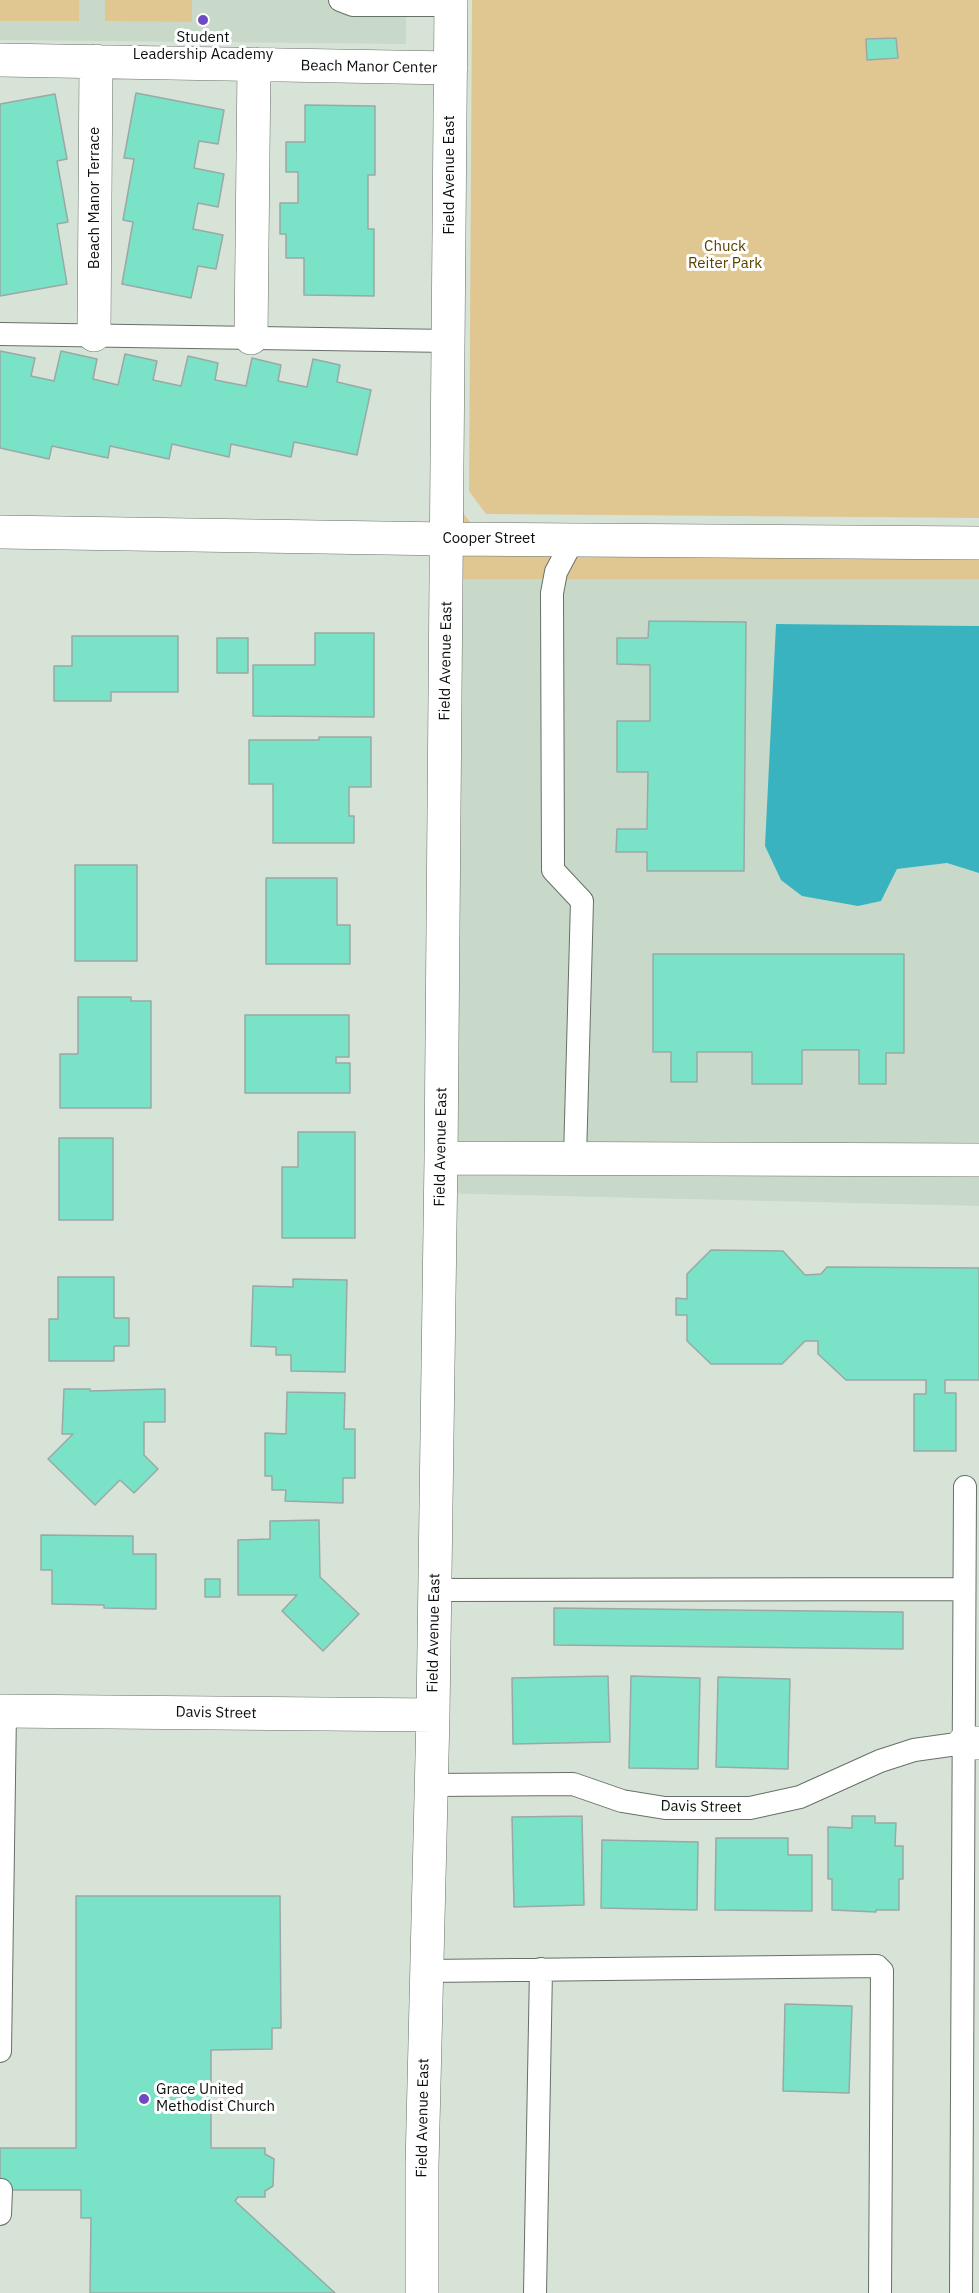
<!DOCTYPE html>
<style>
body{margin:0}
canvas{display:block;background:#d8e3d8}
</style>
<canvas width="979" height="2293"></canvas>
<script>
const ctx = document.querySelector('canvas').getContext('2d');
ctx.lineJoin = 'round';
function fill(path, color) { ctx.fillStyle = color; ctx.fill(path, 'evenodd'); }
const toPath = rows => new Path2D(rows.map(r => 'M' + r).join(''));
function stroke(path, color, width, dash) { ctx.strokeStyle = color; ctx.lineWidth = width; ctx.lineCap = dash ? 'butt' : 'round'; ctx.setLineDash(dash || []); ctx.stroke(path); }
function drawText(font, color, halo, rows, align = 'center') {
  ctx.font = font + ' "IBM Plex Sans",sans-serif'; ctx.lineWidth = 6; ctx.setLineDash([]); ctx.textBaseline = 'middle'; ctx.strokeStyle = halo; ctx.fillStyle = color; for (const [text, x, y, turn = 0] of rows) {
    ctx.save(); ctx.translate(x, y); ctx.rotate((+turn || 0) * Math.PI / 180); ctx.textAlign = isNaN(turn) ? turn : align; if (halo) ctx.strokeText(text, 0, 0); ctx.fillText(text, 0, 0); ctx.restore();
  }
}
fill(toPath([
 [0,0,406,0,406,44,0,40],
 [438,579,979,579,979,626,776,624,881,901,897,869,947,863,979,873,979,1206,432,1193]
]), '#c9d9c9');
fill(toPath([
 [0,0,79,0,79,21,0,21],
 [105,0,192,0,192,22,105,21],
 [472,0,979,0,979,518,486,514,469,491],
 [453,500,474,527,979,535,979,579,438,579]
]), '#e0c792');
fill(toPath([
 [776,624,979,626,979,873,947,863,897,869,881,901,858,906,802,896,781,880,765,846]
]), '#39b3bf');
const building = toPath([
 [896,38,898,58,867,60,866,39,896,38],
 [136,93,224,110,218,144,199,141,194,168,224,174,218,207,198,203,193,229,223,235,216,269,198,266,191,298,122,284,133,222,123,220,134,159,124,158,136,93],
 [55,94,67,159,57,161,68,222,57,224,67,284,0,296,0,104,55,94],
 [305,105,375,106,375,175,368,175,368,229,374,229,374,296,304,295,304,258,286,258,286,234,280,234,280,203,298,203,298,172,286,172,286,142,305,142,305,105],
 [0,351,35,358,31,376,54,381,61,351,97,359,93,379,118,385,125,354,157,361,153,380,181,386,188,356,218,363,215,380,246,386,252,358,281,365,278,381,307,387,313,359,340,365,337,382,371,390,357,455,294,442,291,457,231,444,229,457,172,444,169,459,110,446,108,458,52,446,49,459,0,448,0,351],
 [649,621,746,622,744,871,647,871,647,852,616,852,617,829,647,829,648,772,617,772,617,721,650,721,650,665,617,664,617,638,648,638,649,621],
 [315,633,374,633,374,717,253,716,253,665,315,665,315,633],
 [72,636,178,636,178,692,111,692,111,701,54,701,54,666,72,666,72,636],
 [217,638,248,638,248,673,217,673,217,638],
 [319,737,371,737,371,787,349,787,349,816,354,816,354,843,273,843,273,784,249,784,249,740,319,740,319,737],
 [75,865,137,865,137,961,75,961,75,865],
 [266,878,337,878,337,925,350,925,350,964,266,964,266,878],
 [653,954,904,954,904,1053,886,1053,886,1084,859,1084,859,1050,802,1050,802,1084,752,1084,752,1052,697,1052,697,1082,671,1082,671,1052,653,1052,653,954],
 [78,997,131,997,131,1001,151,1001,151,1108,60,1108,60,1054,78,1054,78,997],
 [245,1015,349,1015,349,1057,336,1057,336,1063,350,1063,350,1093,245,1093,245,1015],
 [298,1132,355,1132,355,1238,282,1238,282,1167,298,1167,298,1132],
 [59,1138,113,1138,113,1220,59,1220,59,1138],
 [711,1250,783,1251,805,1275,821,1274,827,1267,979,1268,979,1380,945,1380,945,1393,956,1393,956,1451,914,1451,914,1394,926,1394,926,1380,846,1380,818,1354,818,1341,805,1341,782,1364,711,1364,687,1341,687,1315,676,1315,676,1298,687,1299,687,1274,711,1250],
 [58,1277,114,1277,114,1318,129,1318,129,1346,114,1346,114,1361,49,1361,49,1319,58,1319,58,1277],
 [293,1279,347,1280,345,1372,291,1371,291,1355,276,1355,276,1347,251,1346,253,1286,293,1287,293,1279],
 [64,1389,90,1389,90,1391,165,1389,165,1422,144,1422,144,1455,158,1469,134,1493,120,1480,95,1505,48,1459,73,1434,62,1434,64,1389],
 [287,1392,345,1393,344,1429,355,1429,355,1478,343,1478,343,1503,285,1501,286,1490,272,1490,272,1476,265,1476,265,1433,286,1434,287,1392],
 [319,1520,320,1577,359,1614,323,1651,282,1611,297,1595,238,1595,238,1540,270,1539,270,1521,319,1520],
 [41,1535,133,1536,133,1554,156,1554,156,1609,104,1608,104,1605,52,1604,52,1570,41,1570,41,1535],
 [205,1579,220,1579,220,1597,205,1597,205,1579],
 [554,1608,903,1612,903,1649,554,1645,554,1608],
 [608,1676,610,1742,513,1744,512,1678,608,1676],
 [631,1676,700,1678,698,1769,629,1768,631,1676],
 [718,1677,790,1679,788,1769,716,1767,718,1677],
 [582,1816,584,1905,514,1907,512,1817,582,1816],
 [852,1816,875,1816,875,1823,896,1823,895,1846,903,1846,903,1879,899,1879,899,1910,876,1910,876,1912,832,1910,832,1879,828,1879,828,1827,852,1828,852,1816],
 [716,1838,788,1838,788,1855,812,1855,812,1911,715,1910,716,1838],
 [602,1840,698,1842,697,1910,601,1908,602,1840],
 [76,1896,280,1896,281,2028,272,2028,272,2049,211,2050,211,2148,265,2148,265,2154,274,2159,273,2186,265,2191,265,2197,238,2197,235,2201,335,2293,90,2293,91,2218,81,2218,81,2190,0,2190,0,2148,76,2148,76,1896],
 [785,2004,852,2006,849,2093,783,2091,785,2004]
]);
fill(building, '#7ae2c7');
stroke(building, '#9aa9a5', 1.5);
const lane = toPath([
 [340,0,353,5,451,5],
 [0,334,449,341],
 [573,540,556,572,552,593,553,870,582,901,575,1158],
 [435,1590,964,1589],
 [431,1785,573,1784,622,1801,665,1808,750,1808,800,1797,880,1761,914,1750,964,1743],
 [426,1971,877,1966,882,1971,880,2293],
 [0,2051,5,1711],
 [0,2214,1,2190],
 [535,2293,541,1969],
 [961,2293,965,1487]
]);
const street = toPath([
 [0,60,451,68],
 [94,335,96,61],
 [251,338,254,64],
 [0,532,448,539,979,543],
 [441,1158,979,1160],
 [0,1711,433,1715],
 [964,1743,979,1743],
 [422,2293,422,2165,433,1715,441,1158,451,0]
]);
stroke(lane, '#677067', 24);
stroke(street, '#677067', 34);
stroke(lane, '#fff', 22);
stroke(street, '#fff', 33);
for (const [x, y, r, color] of [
 [203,20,6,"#6e49c2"],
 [144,2099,6,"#6e49c2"]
]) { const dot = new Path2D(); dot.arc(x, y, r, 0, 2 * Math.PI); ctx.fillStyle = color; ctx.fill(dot); stroke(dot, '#fff', 2); }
drawText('15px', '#0c100c', '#fff', [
 ["Student",203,38],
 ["Leadership Academy",203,55],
 ["Grace United",156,2090,"left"],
 ["Methodist Church",156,2107,"left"]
]);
drawText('15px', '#0c100c', '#fff', [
 ["Beach Manor Center",369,67,1],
 ["Field Avenue East",450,175,-90],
 ["Beach Manor Terrace",95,198,-90],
 ["Cooper Street",489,539],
 ["Field Avenue East",446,661,-89],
 ["Field Avenue East",441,1147,-89],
 ["Field Avenue East",434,1633,-89],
 ["Davis Street",216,1713,1],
 ["Davis Street",701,1807,1],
 ["Field Avenue East",423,2118,-89]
]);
drawText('15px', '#5a4200', '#fff', [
 ["Chuck",725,247],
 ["Reiter Park",725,264]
]);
</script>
